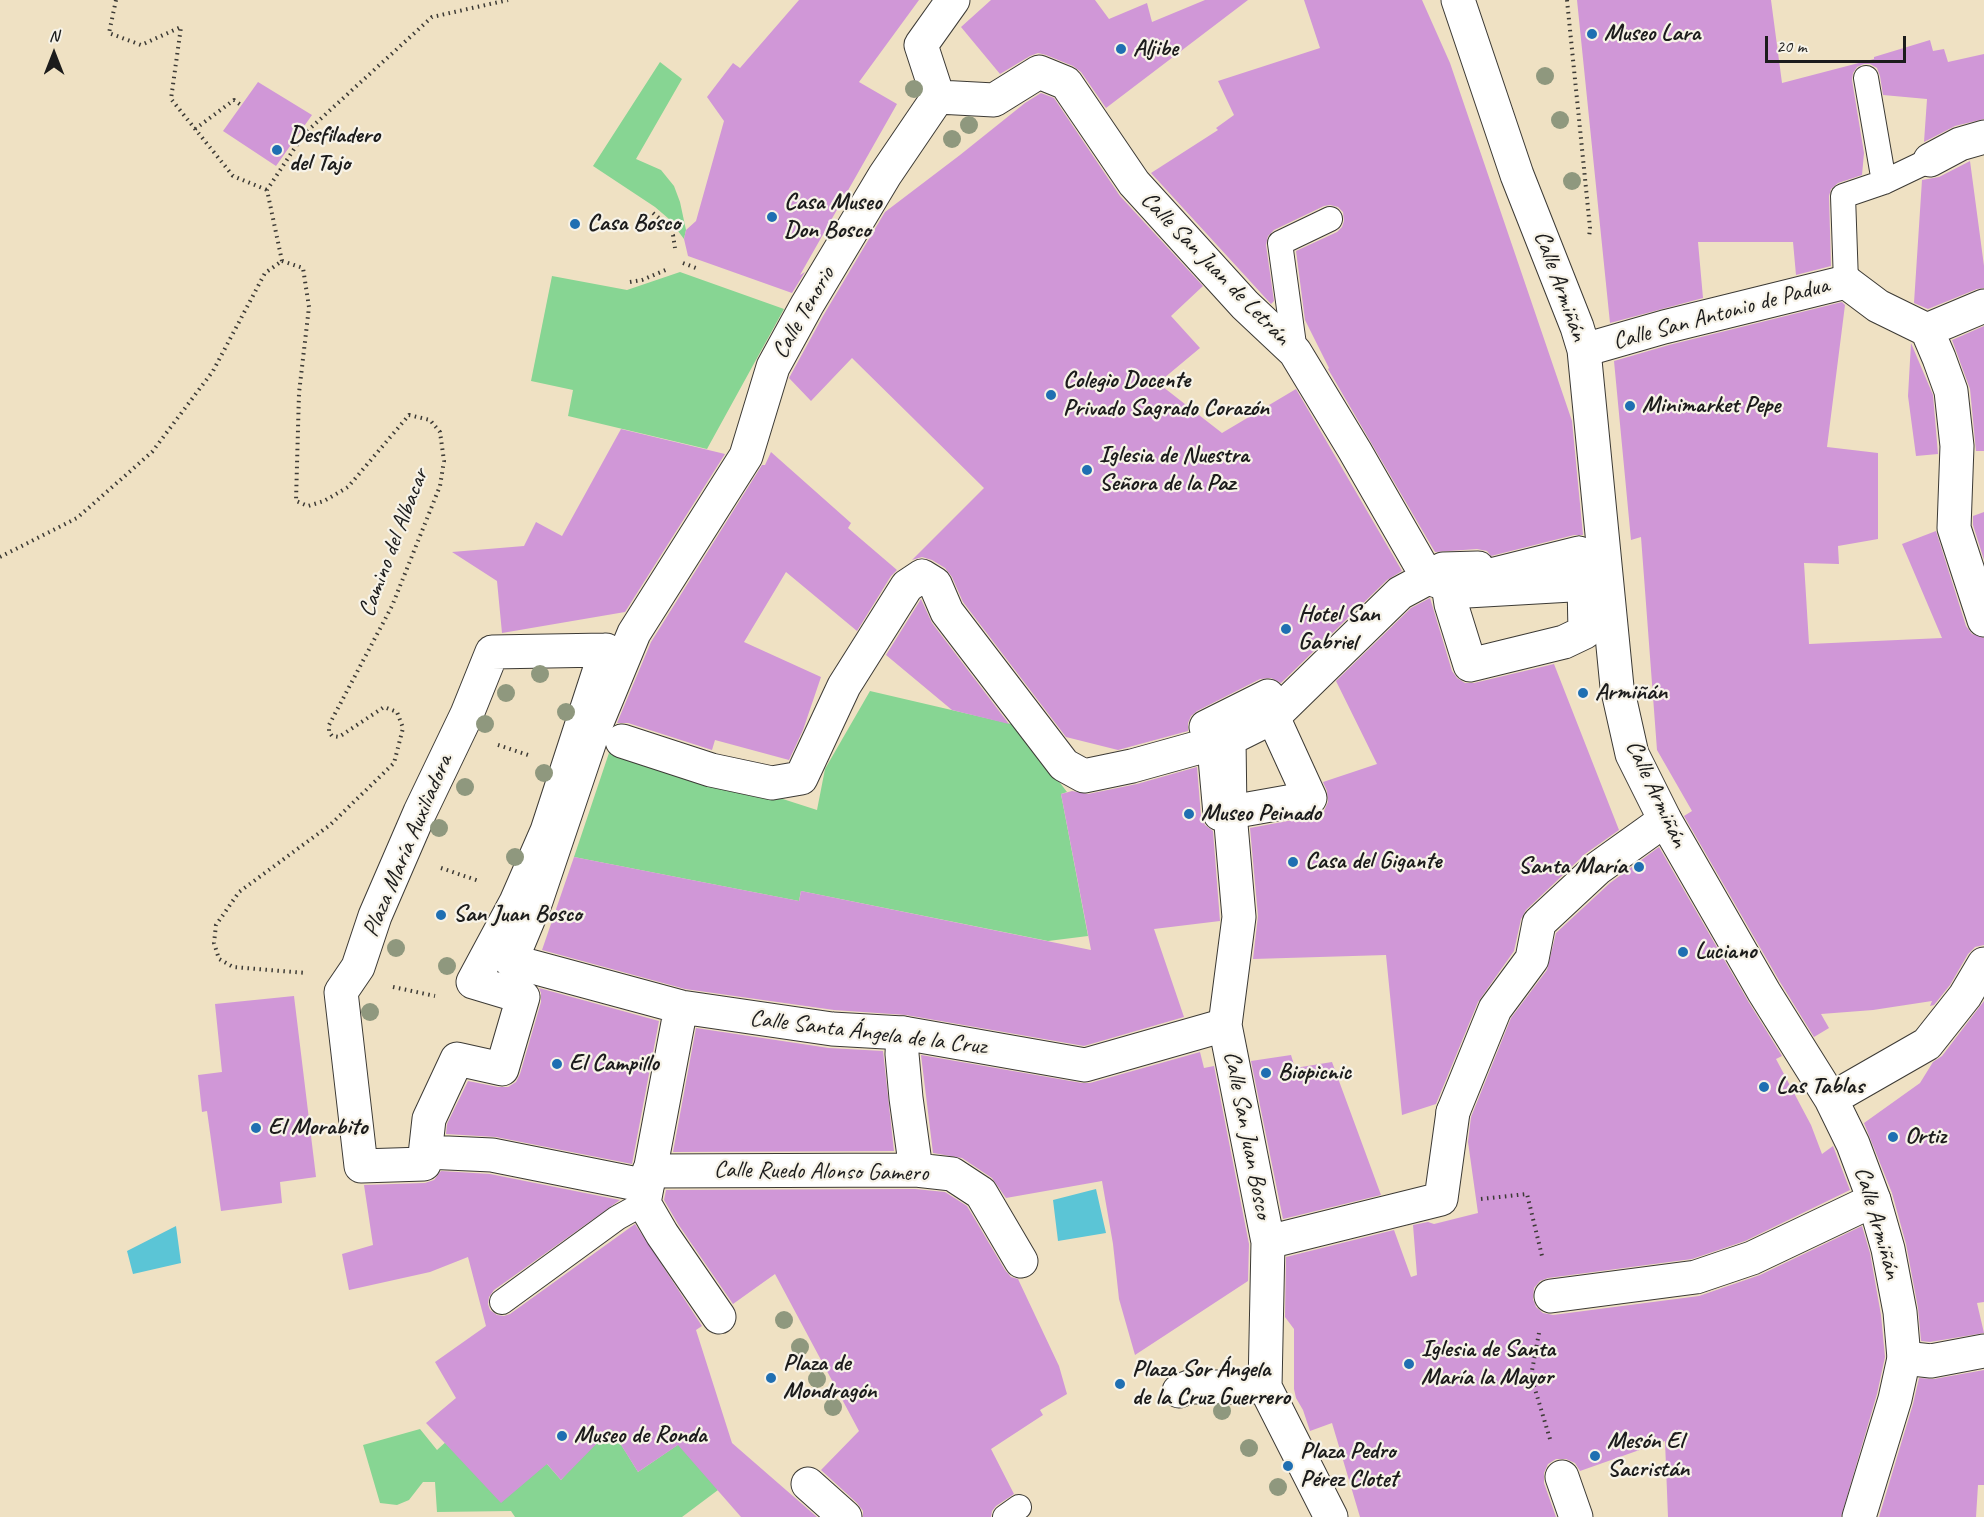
<!DOCTYPE html>
<meta charset="utf-8">
<style>
body{margin:0}
#map{position:relative;width:1984px;height:1517px;overflow:hidden;background:#efe1c3;font-family:Caveat,sans-serif}
canvas{display:block}
.north{position:absolute;left:24px;top:24px;width:60px;height:60px;-webkit-text-stroke:4px #f7f3e8;paint-order:stroke;rotate:0deg;font-size:16px;font-weight:700;line-height:24px;text-align:center;color:#1c1c1c}
.north::after{content:'';display:block;margin:auto;width:21px;height:27px;background:#1c1c1c;clip-path:polygon(50% 0,100% 100%,50% 72%,0 100%)}
.scale{position:absolute;left:1765px;top:36px;width:141px;height:27px;box-sizing:border-box;border:3px solid #1c1c1c;border-top:0;padding-left:8px;font-size:18px;line-height:21px;white-space:nowrap;color:#1c1c1c;-webkit-text-stroke:4px #f7f3e8;paint-order:stroke}
</style>
<div id="map">
<canvas width="1984" height="1517"></canvas>
<div class="north">N</div>
<div class="scale">20 m</div>
</div>
<script>
const ctx = document.querySelector('canvas').getContext('2d');
ctx.lineJoin = 'round';
function fill(path, color) { ctx.fillStyle = color; ctx.fill(path, 'evenodd'); }
const toPath = rows => new Path2D(rows.map(r => 'M' + r).join(''));
function stroke(path, color, width, dash) { ctx.strokeStyle = color; ctx.lineWidth = width; ctx.lineCap = dash ? 'butt' : 'round'; ctx.setLineDash(dash || []); ctx.stroke(path); }
function drawText(font, color, halo, rows, align = 'center') {
  ctx.font = font + ' Caveat,sans-serif'; ctx.lineWidth = 4.5; ctx.setLineDash([]); ctx.textBaseline = 'middle'; ctx.strokeStyle = halo; ctx.fillStyle = color; for (const [text, x, y, turn = 0] of rows) {
    ctx.save(); ctx.translate(x, y); ctx.rotate((+turn || 0) * Math.PI / 180); ctx.textAlign = isNaN(turn) ? turn : align; if (halo) ctx.strokeText(text, 0, 0); ctx.fillText(text, 0, 0); ctx.restore();
  }
}
fill(toPath([
 [660,62,682,79,636,159,661,170,674,186,680,202,686,230,684,239,669,219,655,207,593,166],
 [680,272,784,309,707,449,568,416,573,390,531,381,552,276,627,290],
 [870,691,1016,725,1067,792,1061,794,1088,936,1048,941,801,891,799,901,574,857,612,744,817,810,825,769],
 [485,1406,547,1464,561,1480,609,1425,638,1472,698,1431,718,1490,682,1517,515,1517,511,1511,437,1512,435,1482,423,1482,409,1500,397,1505,380,1503,363,1445,420,1429,437,1450]
]), '#87d593');
fill(toPath([
 [1096,1189,1106,1233,1058,1241,1053,1200],
 [176,1226,181,1263,133,1274,127,1251]
]), '#5bc5d6');
fill(toPath([
 [799,0,919,0,859,82,897,104,800,275,805,272,792,293,688,256,684,239,686,230,696,221,724,121,707,97,733,63,740,68],
 [991,0,1095,0,1109,19,1147,3,1152,22,1205,0,1248,0,1106,108,1081,72,1073,66,1046,55,1038,53,1030,56,1000,74,961,27],
 [1304,0,1422,0,1450,63,1572,421,1583,535,1574,535,1491,556,1487,551,1477,549,1435,552,1328,369,1329,368,1305,320,1296,251,1337,232,1342,227,1344,221,1343,212,1338,207,1330,205,1324,206,1274,230,1268,236,1266,245,1274,301,1271,304,1151,173,1218,130,1216,128,1234,115,1218,81,1320,48],
 [1577,0,1771,0,1782,83,1874,59,1874,57,1930,40,1933,51,1944,49,1948,62,1984,54,1984,119,1955,126,1924,142,1927,99,1883,95,1880,76,1877,68,1870,64,1864,64,1857,67,1853,73,1852,80,1864,153,1862,175,1838,183,1831,189,1829,196,1831,266,1796,275,1793,242,1698,242,1703,298,1610,323],
 [258,82,312,115,276,166,223,131],
 [1041,93,1054,98,1120,196,1203,286,1171,316,1200,348,1158,383,1222,433,1296,389,1402,571,1387,580,1281,683,1271,678,1260,679,1197,711,1191,716,1188,723,1188,731,1118,750,1066,737,963,602,952,577,945,568,932,560,922,557,912,560,984,488,852,358,811,401,789,378,823,316,885,212,960,155,1025,103],
 [1970,161,1984,266,1984,288,1977,289,1928,309,1914,303,1922,180,1939,177],
 [1842,302,1845,305,1827,447,1878,453,1878,539,1838,546,1839,564,1804,563,1809,644,1942,638,1902,544,1936,531,1966,626,1972,634,1984,638,1984,945,1975,947,1968,954,1950,985,1934,1005,1930,1006,1932,1001,1873,1010,1821,1014,1829,1028,1814,1037,1780,982,1684,816,1692,811,1657,750,1641,537,1631,540,1614,361,1669,345],
 [1984,326,1984,451,1976,451,1970,389,1952,340],
 [1911,343,1933,395,1938,454,1916,456,1908,396],
 [621,429,725,454,625,612,502,633,497,581,452,552,524,546,536,522,562,536],
 [771,452,851,523,848,528,897,570,891,576,857,631,786,572,744,642,821,677,803,730,789,760,715,740,712,750,628,723,617,723,651,642,762,465,765,465],
 [1984,512,1984,560,1973,525,1973,516],
 [1430,598,1452,671,1457,678,1465,683,1474,683,1554,664,1619,830,1585,854,1526,910,1521,919,1514,951,1478,1002,1436,1104,1402,1115,1386,955,1253,959,1258,916,1250,828,1314,816,1324,811,1328,802,1327,791,1323,782,1377,764,1336,681,1411,608],
 [921,599,932,623,1009,724,952,710,886,655],
 [1197,767,1201,816,1205,825,1213,831,1220,921,1154,929,1184,1017,1084,1046,906,1015,834,1010,685,989,542,950,574,857,799,901,801,891,1091,950,1061,794,1072,791,1088,794,1137,784],
 [1659,847,1748,1001,1782,1056,1776,1059,1811,1125,1822,1154,1833,1146,1850,1190,1745,1241,1692,1259,1548,1278,1540,1281,1534,1288,1533,1299,1536,1307,1543,1313,1553,1315,1699,1296,1760,1275,1862,1226,1870,1253,1881,1315,1885,1357,1877,1394,1841,1517,1668,1517,1665,1441,1580,1471,1575,1463,1566,1459,1556,1459,1548,1464,1544,1473,1544,1483,1556,1517,1360,1517,1332,1423,1310,1431,1303,1410,1296,1398,1294,1389,1294,1329,1285,1317,1286,1257,1394,1230,1411,1277,1417,1275,1413,1225,1428,1222,1434,1224,1478,1213,1468,1142,1471,1117,1511,1018,1547,970,1556,933,1610,883],
 [539,988,659,1021,632,1164,496,1137,446,1134,447,1124,468,1081,498,1087,508,1087,516,1082,520,1074,541,1002,541,993],
 [294,996,316,1177,280,1182,282,1203,221,1211,207,1111,202,1112,198,1075,222,1072,215,1004],
 [1984,1001,1984,1302,1977,1303,1984,1333,1930,1342,1921,1341,1918,1308,1906,1244,1892,1193,1864,1123,1920,1083,1933,1062,1942,1056],
 [696,1028,829,1048,883,1051,894,1151,673,1152],
 [1200,1052,1204,1068,1214,1066,1249,1244,1248,1281,1135,1355,1119,1299,1113,1244,1102,1181,1006,1198,992,1178,962,1158,933,1153,921,1055,1082,1083,1090,1083],
 [1291,1055,1295,1068,1332,1062,1381,1195,1283,1219,1251,1061],
 [441,1171,490,1174,620,1200,494,1290,489,1297,488,1304,490,1310,497,1315,504,1316,510,1314,635,1224,702,1326,696,1330,732,1443,817,1517,741,1517,678,1445,638,1472,611,1429,561,1480,547,1464,501,1503,426,1423,456,1398,435,1362,486,1326,468,1257,430,1272,349,1290,342,1254,373,1245,364,1185,425,1183,434,1180],
 [915,1189,945,1192,967,1206,1005,1270,1011,1277,1018,1279,1059,1366,1067,1394,1040,1410,1043,1415,991,1449,1014,1494,996,1506,992,1511,991,1517,863,1517,863,1511,857,1503,821,1470,859,1431,775,1274,733,1304,678,1224,664,1200,666,1190],
 [1984,1370,1984,1485,1978,1485,1976,1517,1879,1517,1913,1404,1919,1378,1934,1379]
]), '#d097d7');
const service = toPath([
 [1866,78,1884,182],
 [1846,282,1843,196,1884,182,1930,160],
 [1295,352,1280,243,1330,219],
 [502,1302,617,1218,644,1203],
 [1005,1517,1019,1507]
]);
const pedestrian = toPath([
 [1930,160,1960,144,1984,137],
 [1846,282,1878,306,1927,330,1984,306],
 [1927,330,1939,358,1951,391,1957,446,1954,528,1984,620],
 [1579,553,1584,584,1585,632,1564,642,1470,665,1451,604,1448,585,1443,569,1478,568,1483,577,1579,553],
 [606,650,547,831,516,902,473,982,523,997,502,1069,457,1059,429,1119,424,1164,361,1166,341,992,358,967,375,916,420,812,467,714,492,652,606,650],
 [1268,696,1273,717,1310,798,1220,814,1215,758,1206,727,1268,696],
 [622,741,711,770,772,783,801,778,844,686,907,586,922,576,935,584,947,612,1064,765,1084,776,1132,766,1229,739],
 [903,1033,902,1054,906,1098,916,1170],
 [1453,1112,1495,1009,1532,959,1539,923,1598,868,1665,820],
 [426,1152,492,1155,647,1186],
 [649,1171,916,1170,952,1174,981,1193,1021,1261],
 [1551,1296,1696,1277,1752,1258,1874,1200],
 [1904,1358,1931,1361,1984,1351],
 [1179,1391,1189,1387,1265,1387],
 [808,1484,845,1517]
]);
const minor = toPath([
 [1458,0,1517,175,1577,327,1584,350,1617,687,1632,754,1665,820,1764,992,1831,1099,1853,1144,1874,1200,1888,1249,1900,1312,1904,1358,1895,1399,1859,1517],
 [938,97,885,175,807,305,773,367,746,456,634,633,593,732,536,901,511,961,681,1007,832,1029,903,1033,1085,1065,1225,1025],
 [938,97,994,100,1039,72,1066,83,1134,183,1245,305,1295,352,1355,451,1428,578],
 [938,97,921,45,953,0],
 [1584,350,1664,327,1846,282],
 [681,1007,644,1203,662,1234,719,1317],
 [1831,1099,1927,1044,1965,996,1984,964],
 [1268,1242,1441,1199,1453,1112],
 [1562,1477,1576,1517],
 [1331,1517,1265,1387,1268,1242,1225,1025,1239,917,1230,813,1229,739,1273,717,1400,593,1428,578,1467,591,1606,583]
]);
stroke(service, '#3c3a35', 26);
stroke(pedestrian, '#3c3a35', 35);
stroke(minor, '#3c3a35', 35);
stroke(toPath([
 [116,0,109,33,141,45,181,27,171,99,233,176,267,190],
 [1567,0,1590,228,1589,238],
 [195,129,234,100,241,105],
 [653,213,665,223,673,235,675,248],
 [282,261,303,268,309,307,299,393,296,501,308,506,324,501,348,487,409,415,430,420,440,432,444,461,440,486,392,606,329,725,329,732,332,736,339,737,384,707,397,712,403,728,394,763,330,825,239,892,216,925,214,943,219,959,233,967,306,973],
 [282,261,267,190,304,134,432,17,508,0],
 [683,263,696,268],
 [630,282,642,280,668,269],
 [0,557,77,518,152,452,213,371,265,273,282,261],
 [498,745,528,755],
 [441,868,479,881],
 [393,987,435,996],
 [1481,1199,1527,1194,1542,1256],
 [1539,1333,1531,1376,1550,1439]
]), '#3c3a35', 4, [1.5, 4.5]);
stroke(service, '#fff', 24);
stroke(pedestrian, '#fff', 33);
stroke(minor, '#fff', 33);
ctx.fillStyle = '#8f987e';
for (const [x, y] of [
 [1545,76],
 [914,89],
 [1560,120],
 [969,125],
 [952,139],
 [1572,181],
 [540,674],
 [506,693],
 [566,712],
 [485,724],
 [544,773],
 [465,787],
 [439,828],
 [515,857],
 [396,948],
 [447,966],
 [370,1012],
 [784,1320],
 [800,1347],
 [817,1379],
 [833,1407],
 [1222,1411],
 [1249,1448],
 [1278,1487]
]) { ctx.beginPath(); ctx.arc(x, y, 9, 0, 2 * Math.PI); ctx.fill(); }
for (const [x, y, r, color] of [
 [1592,34,6,"#1f6fb2"],
 [1121,49,6,"#1f6fb2"],
 [277,150,6,"#1f6fb2"],
 [772,217,6,"#1f6fb2"],
 [575,224,6,"#1f6fb2"],
 [1051,395,6,"#1f6fb2"],
 [1630,406,6,"#1f6fb2"],
 [1087,470,6,"#1f6fb2"],
 [1286,629,6,"#1f6fb2"],
 [1583,693,6,"#1f6fb2"],
 [1189,814,6,"#1f6fb2"],
 [1293,862,6,"#1f6fb2"],
 [1639,867,6,"#1f6fb2"],
 [441,915,6,"#1f6fb2"],
 [1683,952,6,"#1f6fb2"],
 [557,1064,6,"#1f6fb2"],
 [1266,1073,6,"#1f6fb2"],
 [1764,1087,6,"#1f6fb2"],
 [256,1128,6,"#1f6fb2"],
 [1893,1137,6,"#1f6fb2"],
 [1409,1364,6,"#1f6fb2"],
 [771,1378,6,"#1f6fb2"],
 [1120,1384,6,"#1f6fb2"],
 [562,1436,6,"#1f6fb2"],
 [1595,1456,6,"#1f6fb2"],
 [1288,1466,6,"#1f6fb2"]
]) { const dot = new Path2D(); dot.arc(x, y, r, 0, 2 * Math.PI); ctx.fillStyle = color; ctx.fill(dot); stroke(dot, '#f7f3e8', 2); }
drawText('bold 24px', '#1c1c1c', '#f7f3e8', [
 ["Museo Lara",1604,34],
 ["Aljibe",1133,49],
 ["Desfiladero",289,136],
 ["del Tajo",289,164],
 ["Casa Museo",784,203],
 ["Don Bosco",784,231],
 ["Casa Bosco",587,224],
 ["Colegio Docente",1063,381],
 ["Privado Sagrado Corazón",1063,409],
 ["Minimarket Pepe",1642,406],
 ["Iglesia de Nuestra",1099,456],
 ["Señora de la Paz",1099,484],
 ["Hotel San",1298,615],
 ["Gabriel",1298,643],
 ["Armiñán",1595,693],
 ["Museo Peinado",1201,814],
 ["Casa del Gigante",1305,862],
 ["Santa María",1627,867,"right"],
 ["San Juan Bosco",453,915],
 ["Luciano",1695,952],
 ["El Campillo",569,1064],
 ["Biopicnic",1278,1073],
 ["Las Tablas",1776,1087],
 ["El Morabito",268,1128],
 ["Ortiz",1905,1137],
 ["Iglesia de Santa",1421,1350],
 ["María la Mayor",1421,1378],
 ["Plaza de",783,1364],
 ["Mondragón",783,1392],
 ["Plaza Sor Ángela",1132,1370],
 ["de la Cruz Guerrero",1132,1398],
 ["Museo de Ronda",574,1436],
 ["Mesón El",1607,1442],
 ["Sacristán",1607,1470],
 ["Plaza Pedro",1300,1452],
 ["Pérez Clotet",1300,1480]
], 'left');
drawText('24px', '#1c1c1c', '#f7f3e8', [
 ["Calle San Juan de Letrán",1215,269,46],
 ["Calle Armiñán",1560,286,70],
 ["Calle Tenorio",804,313,-60],
 ["Calle San Antonio de Padua",1721,314,-15],
 ["Camino del Albacar",394,543,-69],
 ["Calle Armiñán",1656,794,65],
 ["Plaza María Auxiliadora",408,846,-67],
 ["Calle Santa Ángela de la Cruz",868,1033,7],
 ["Calle San Juan Bosco",1247,1135,79],
 ["Calle Ruedo Alonso Gamero",821,1172,1],
 ["Calle Armiñán",1877,1223,74]
]);
</script>
